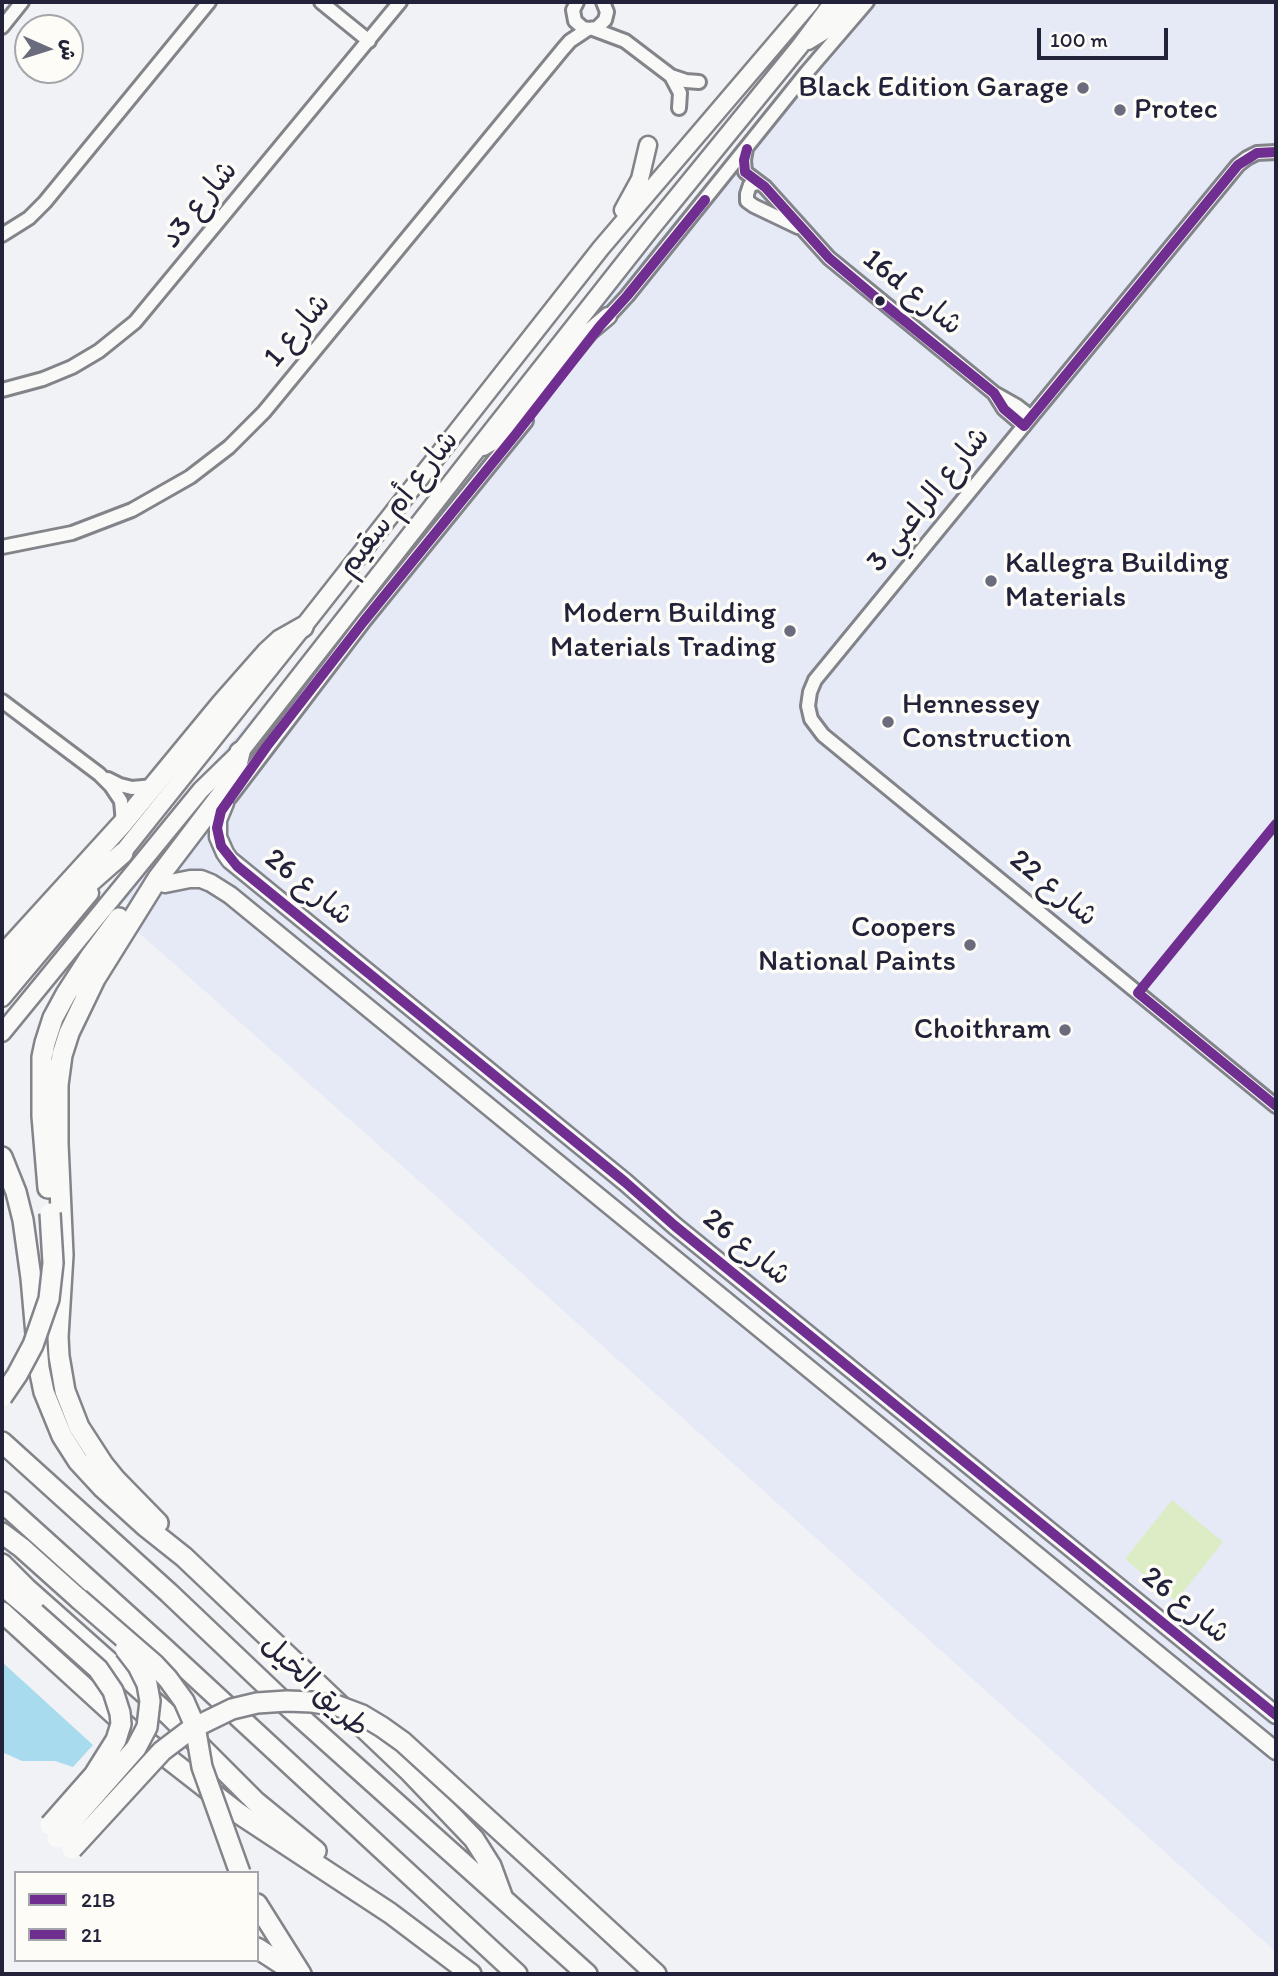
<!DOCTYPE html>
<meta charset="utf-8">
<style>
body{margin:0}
#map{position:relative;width:1278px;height:1976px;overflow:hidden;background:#f0f2f5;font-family:Itim,"Playpen Sans Arabic",sans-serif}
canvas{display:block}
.frame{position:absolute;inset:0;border:4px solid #22223b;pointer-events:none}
.legend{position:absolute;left:14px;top:1871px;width:245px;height:91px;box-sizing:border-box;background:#fdfcf7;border:2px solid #a5a5ac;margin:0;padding:9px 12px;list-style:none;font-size:21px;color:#22223b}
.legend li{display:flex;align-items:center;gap:14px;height:35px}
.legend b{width:35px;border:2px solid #a5a5ac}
.north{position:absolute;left:14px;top:14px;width:70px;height:70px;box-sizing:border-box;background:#fdfcf7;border:2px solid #a5a5ac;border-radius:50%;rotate:93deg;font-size:19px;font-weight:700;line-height:28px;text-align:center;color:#22223b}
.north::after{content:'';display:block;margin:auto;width:24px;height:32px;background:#6a6b7c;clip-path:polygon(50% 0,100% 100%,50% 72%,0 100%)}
.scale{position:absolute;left:1037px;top:28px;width:131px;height:32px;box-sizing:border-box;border:4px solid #22223b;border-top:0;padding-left:9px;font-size:21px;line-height:24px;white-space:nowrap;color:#22223b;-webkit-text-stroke:5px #fdfcf7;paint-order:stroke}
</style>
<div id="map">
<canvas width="1278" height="1976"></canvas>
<div class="frame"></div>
<ul class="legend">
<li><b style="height:9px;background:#6f2e90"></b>21B</li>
<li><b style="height:9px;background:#6f2e90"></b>21</li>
</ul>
<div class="north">ش</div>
<div class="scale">100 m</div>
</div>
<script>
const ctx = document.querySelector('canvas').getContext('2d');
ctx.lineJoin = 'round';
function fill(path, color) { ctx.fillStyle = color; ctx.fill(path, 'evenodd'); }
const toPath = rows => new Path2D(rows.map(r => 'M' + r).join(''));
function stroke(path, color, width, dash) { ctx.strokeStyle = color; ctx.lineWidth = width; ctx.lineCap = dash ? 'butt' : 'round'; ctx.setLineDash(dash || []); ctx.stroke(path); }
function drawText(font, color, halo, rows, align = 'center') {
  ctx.font = font + ' Itim,"Playpen Sans Arabic",sans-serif'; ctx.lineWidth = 7; ctx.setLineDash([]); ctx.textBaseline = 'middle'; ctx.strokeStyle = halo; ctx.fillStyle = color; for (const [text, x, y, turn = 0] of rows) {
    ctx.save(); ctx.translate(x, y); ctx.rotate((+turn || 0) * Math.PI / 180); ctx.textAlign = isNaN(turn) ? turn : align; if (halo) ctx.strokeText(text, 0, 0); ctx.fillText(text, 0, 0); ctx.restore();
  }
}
fill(toPath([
 [860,2,1276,2,1276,1952,428,1189,119,915,128,903,109,886]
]), '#e5eaf6');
fill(toPath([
 [1172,1500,1223,1542,1176,1601,1125,1559]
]), '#dcedc6');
fill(toPath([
 [2,1662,93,1745,73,1767,55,1761,22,1761,2,1752]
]), '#a9dbee');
const minor = toPath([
 [321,2,369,41],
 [577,2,573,10,575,21,583,28,588,29,597,28,605,20,607,12,603,2],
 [2,27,22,2],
 [593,29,625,41,671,76,680,93,679,108],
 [671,76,686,81,699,82],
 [746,149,744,160,745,172,765,187,829,258,994,393,1017,406,1031,417],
 [1276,152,1257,153,1247,158,1238,165,815,680,810,692,808,706,811,719,823,735,1276,1106],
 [759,183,750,185,747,194,747,201,754,206,798,227],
 [2,235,29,218,45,202,209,2],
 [604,321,627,296,807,72,867,2],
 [2,390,43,379,72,367,99,351,135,322,400,2],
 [994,393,1004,409,1024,426],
 [2,547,72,533,132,510,190,477,229,447,264,412,563,49,570,41,588,29],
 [2,701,99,774,111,786,121,801,123,823],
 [108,779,120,785,132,788,154,786],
 [230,797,364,621,526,421]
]);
const major = toPath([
 [808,41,826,30,851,2],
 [623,210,640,179,648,145],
 [483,447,502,436,511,427,589,332,608,316],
 [225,803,218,820,218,837,225,853,230,860,625,1182,675,1226,1276,1715],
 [115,862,303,627,601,248,811,2],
 [165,884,190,879,201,879,211,883,230,895,1276,1751],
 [2,998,90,893],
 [2,1033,201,790,240,752,475,452,650,230,800,46,833,2]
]);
const highway = toPath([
 [2,956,123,823,222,703,267,652,280,640,303,627],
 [2,977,81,890,123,853],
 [2,1157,16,1192,23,1220,31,1278,39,1368,44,1392,62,1436,78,1461,103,1488,145,1526,184,1557,408,1770,474,1839,491,1866,502,1896],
 [48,1188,42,1116,42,1057,45,1043,53,1018,66,994,90,957,119,918],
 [2,1442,169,1593,290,1708,587,1974],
 [2,1502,164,1648,517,1974],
 [158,1523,116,1480,103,1464,79,1427,65,1391,59,1356,58,1337,63,1255,58,1144,58,1085,62,1055,69,1033,95,979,158,878,228,786,236,769,240,752],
 [2,1533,22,1548,79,1599],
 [2,1564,26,1588,170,1716,255,1801,316,1851],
 [2,1585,35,1613],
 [2,1612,129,1728,238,1813,390,1913,471,1974],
 [541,1868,656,1974],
 [257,1904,301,1974],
 [257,1948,297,1974]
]);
stroke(minor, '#83848a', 18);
stroke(major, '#83848a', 21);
stroke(highway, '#83848a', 24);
stroke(minor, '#f9faf8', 12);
stroke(major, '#f9faf8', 16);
stroke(highway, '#f9faf8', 19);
const highwayBridge = toPath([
 [2,1397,17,1375,33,1345,49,1299,53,1263,50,1213],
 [79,1599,154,1664,168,1679,184,1701,195,1726,202,1767,240,1873],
 [35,1613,98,1669,113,1691,120,1713,121,1724,116,1740,94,1775,50,1825],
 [57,1838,136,1748,147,1727,150,1701,147,1684,138,1666,125,1649],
 [72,1849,162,1751,191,1729,232,1709,257,1703,287,1701,312,1702,338,1706,362,1715,382,1727,403,1742,541,1868]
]);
stroke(highwayBridge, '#83848a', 24, []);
stroke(highwayBridge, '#f9faf8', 19);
stroke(toPath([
 [747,149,744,160,745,172,765,187,829,258,880,301],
 [705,200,627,296,600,326,516,434,364,621,267,746,221,811,217,828,221,846,237,866,625,1182,675,1226,1276,1715],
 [1276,824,1138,993,1276,1106]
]), '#6f2e90', 10);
stroke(toPath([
 [880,301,994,393,1004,409,1024,426,1238,165,1257,153,1276,152]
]), '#6f2e90', 10);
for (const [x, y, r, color] of [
 [1083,88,7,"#6a6b7c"],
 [1120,110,7,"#6a6b7c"],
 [880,301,6,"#22223b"],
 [991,581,7,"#6a6b7c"],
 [790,631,7,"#6a6b7c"],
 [888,722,7,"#6a6b7c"],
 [970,945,7,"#6a6b7c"],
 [1065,1030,7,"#6a6b7c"]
]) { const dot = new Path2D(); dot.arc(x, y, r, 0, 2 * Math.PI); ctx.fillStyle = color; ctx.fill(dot); stroke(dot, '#fdfcf7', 2.5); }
drawText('30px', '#22223b', '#fdfcf7', [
 ["Black Edition Garage",1069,88],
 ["Protec",1134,110,"left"],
 ["Kallegra Building",1005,564,"left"],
 ["Materials",1005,598,"left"],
 ["Modern Building",776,614],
 ["Materials Trading",776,648],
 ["Hennessey",902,705,"left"],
 ["Construction",902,739,"left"],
 ["Coopers",956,928],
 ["National Paints",956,962],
 ["Choithram",1051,1030]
], 'right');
drawText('30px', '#22223b', '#fdfcf7', [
 ["شارع 3د",200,205,-51],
 ["16d شارع",912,293,39],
 ["شارع 1",298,331,-50],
 ["شارع الراعبي 3",929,500,-51],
 ["شارع أم سقيم",399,504,-52],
 ["شارع 26",308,888,39],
 ["شارع 22",1053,889,39],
 ["شارع 26",746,1248,39],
 ["شارع 26",1185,1606,39],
 ["طريق الخيل",314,1687,43]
]);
</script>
